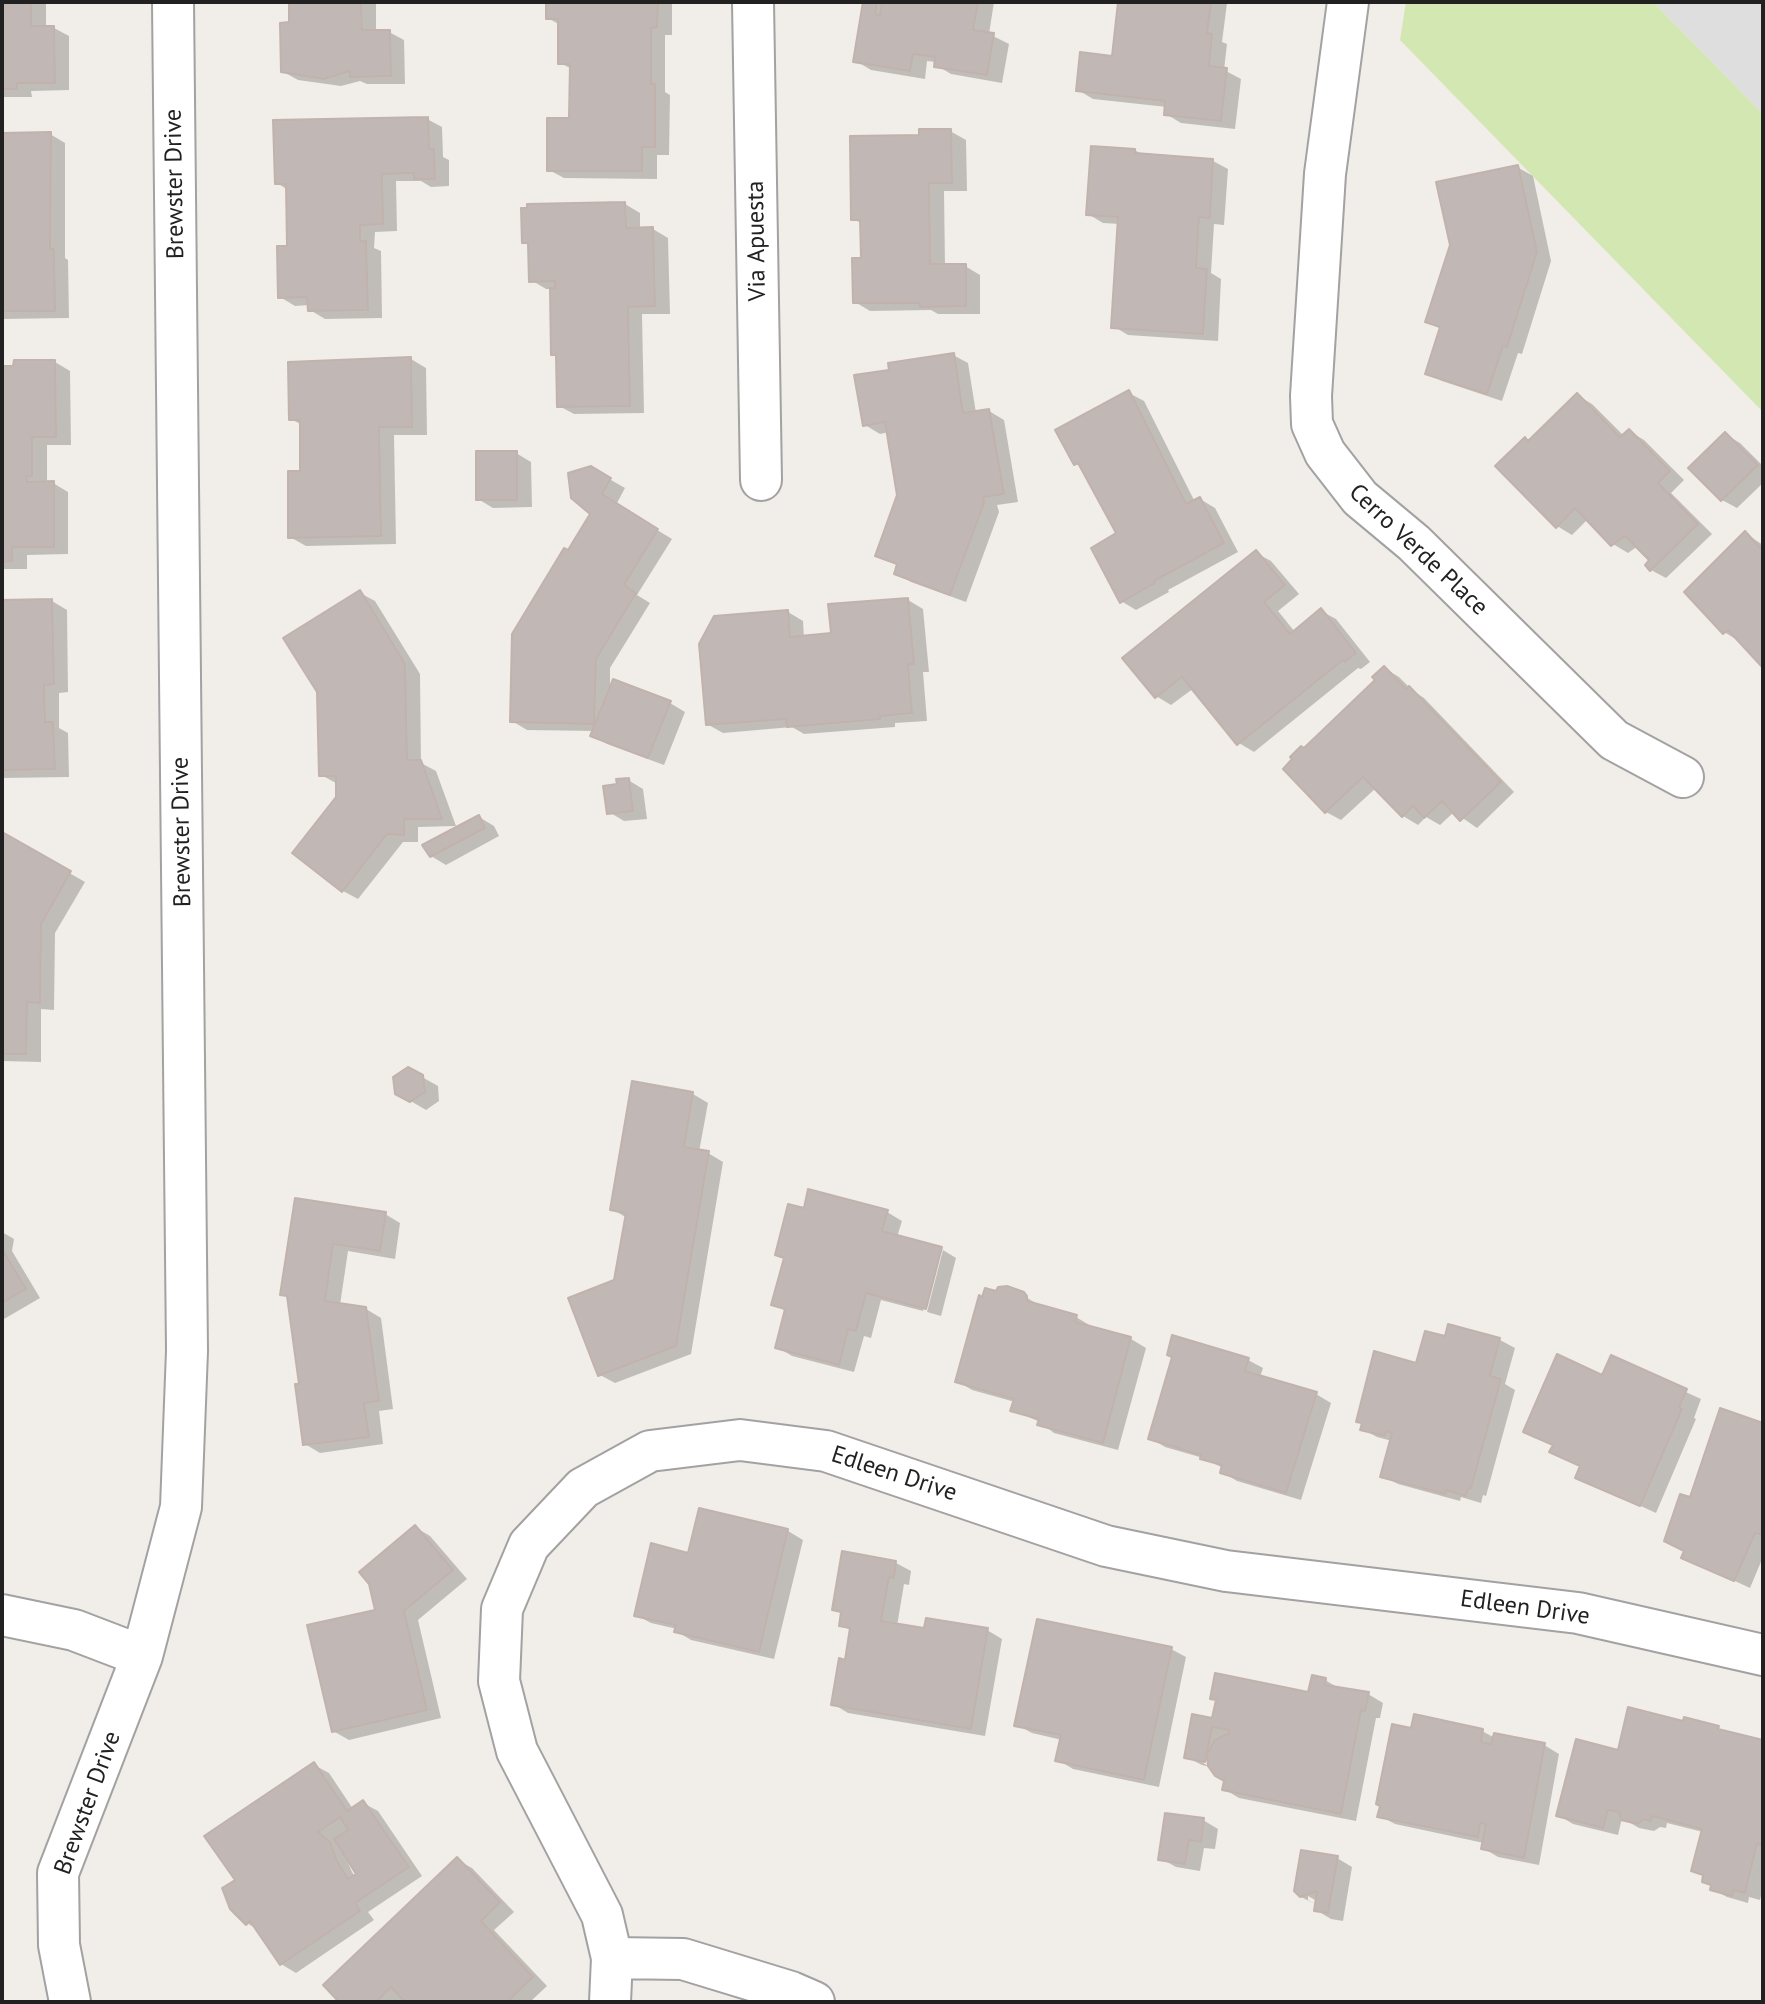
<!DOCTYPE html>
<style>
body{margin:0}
#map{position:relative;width:1765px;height:2004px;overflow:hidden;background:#f1ede8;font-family:"PT Sans",sans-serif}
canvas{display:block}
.frame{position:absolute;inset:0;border:4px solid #212121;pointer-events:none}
</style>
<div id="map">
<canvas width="1765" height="2004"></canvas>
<div class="frame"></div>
</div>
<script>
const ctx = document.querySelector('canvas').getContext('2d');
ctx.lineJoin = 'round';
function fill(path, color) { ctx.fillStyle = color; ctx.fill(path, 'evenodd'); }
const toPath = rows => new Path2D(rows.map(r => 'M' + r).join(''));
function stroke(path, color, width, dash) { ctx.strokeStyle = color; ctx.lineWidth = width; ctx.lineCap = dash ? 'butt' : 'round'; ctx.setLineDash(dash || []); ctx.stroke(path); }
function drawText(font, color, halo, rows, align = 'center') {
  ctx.font = font + ' "PT Sans",sans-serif'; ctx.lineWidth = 7; ctx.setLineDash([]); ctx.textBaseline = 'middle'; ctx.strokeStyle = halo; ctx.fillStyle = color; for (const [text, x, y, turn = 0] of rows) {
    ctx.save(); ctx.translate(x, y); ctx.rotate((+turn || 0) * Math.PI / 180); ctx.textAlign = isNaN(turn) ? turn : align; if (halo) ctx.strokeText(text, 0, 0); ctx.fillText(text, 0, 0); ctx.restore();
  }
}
fill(toPath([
 [1653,2,1763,2,1763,114]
]), '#dfdede');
fill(toPath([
 [1406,2,1653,2,1763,114,1763,412,1400,40]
]), '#d3e7b2');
fill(toPath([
 [2,2,46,2,46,28,54,28,69,36,69,90,31,91,32,97,2,97],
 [291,2,376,2,376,32,389,32,404,40,405,84,367,84,360,81,341,86,298,80,282,71,291,24],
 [548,2,672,2,672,35,665,35,665,92,670,95,669,155,657,155,657,179,564,178,549,170,571,120,572,69,560,63,560,25,548,18],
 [865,2,994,2,989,34,1009,44,1002,83,951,74,936,65,936,62,927,61,925,79,871,70,856,61],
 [1120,2,1231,2,1227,3,1222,42,1227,44,1224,70,1241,79,1235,129,1181,123,1166,114,1167,107,1093,99,1078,90,1114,58],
 [427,119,442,127,443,157,449,160,449,186,431,187,421,181,396,181,397,231,375,232,374,248,381,251,382,318,325,319,310,310,309,305,295,306,280,297,289,248,288,190,277,183],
 [950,131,966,140,967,191,944,191,945,266,965,266,980,275,980,314,938,314,931,310,870,311,855,302,863,259,863,224,853,219,921,137],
 [2,134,50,134,65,143,65,258,68,260,69,318,2,319],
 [1135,150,1144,156,1213,161,1228,169,1224,225,1214,224,1211,273,1221,279,1218,341,1128,335,1113,326,1120,224,1103,223,1088,214],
 [1517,167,1533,176,1551,261,1522,354,1518,353,1502,401,1442,381,1427,373,1441,329,1427,321],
 [625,204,640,213,640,229,653,229,668,238,670,314,642,314,644,413,574,414,559,406,558,357,553,354,552,289,546,289,531,280,530,245,524,242],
 [953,355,968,363,976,413,989,411,1004,420,1018,502,997,505,999,512,966,602,911,582,896,573,899,566,877,555,899,495,889,432,880,434,865,425,891,371],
 [411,359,426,368,427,435,394,435,396,544,306,546,290,537,302,473,302,425,291,419],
 [55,362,70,371,71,445,47,445,47,483,53,483,68,492,68,554,27,555,27,569,2,569,2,368],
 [1129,393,1144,401,1195,502,1200,499,1215,508,1238,552,1168,590,1169,592,1136,610,1121,601,1119,534,1083,468,1076,464],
 [1577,395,1592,404,1624,436,1629,431,1644,440,1684,480,1671,493,1712,534,1666,578,1651,570,1651,560,1638,546,1628,553,1613,544,1588,519,1572,535,1557,526,1529,442],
 [1725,434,1740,443,1763,466,1763,483,1737,508,1722,500],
 [516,453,531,462,532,507,493,508,478,499],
 [590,468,625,488,616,505,672,539,637,595,650,603,610,668,610,691,670,703,685,712,664,765,607,744,592,735,594,731,527,730,512,721,569,553,593,514],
 [1745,533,1763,545,1763,665,1739,641,1724,632],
 [1256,553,1271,561,1299,594,1278,611,1295,632,1321,611,1336,619,1370,662,1361,669,1358,668,1254,752,1239,743,1194,688,1171,705,1156,696],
 [360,593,375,601,420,674,421,763,436,771,456,826,418,827,418,842,403,842,358,899,343,891,336,783,321,775],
 [908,600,923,609,929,672,923,672,927,721,895,723,895,727,804,734,792,727,723,733,707,724,788,612,803,621,804,638,833,635],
 [52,601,67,610,68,692,59,693,59,728,68,733,69,777,2,778,2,602],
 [1384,668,1399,677,1413,691,1424,698,1514,792,1477,828,1454,812,1440,825,1426,817,1418,825,1403,816,1376,788,1341,820,1326,812,1305,750,1378,680],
 [628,780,643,789,647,819,624,821,609,812,619,786],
 [479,817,494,826,499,836,446,865,431,856],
 [5,836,85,882,55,933,54,1010,41,1009,41,1062,2,1061,2,841],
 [422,1077,438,1086,439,1101,426,1110,397,1093],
 [633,1084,693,1094,708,1103,699,1152,708,1153,723,1162,691,1354,615,1383,600,1375,627,1218,612,1209],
 [297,1200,385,1214,400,1223,395,1259,348,1251,340,1305,366,1309,381,1318,393,1409,379,1411,383,1444,320,1453,305,1444,301,1385,290,1298,282,1294],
 [805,1211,887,1212,902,1221,897,1237,943,1250,939,1250,923,1311,881,1300,871,1338,864,1336,854,1372,792,1356,777,1347,787,1312,774,1304],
 [2,1232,14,1239,12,1251,40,1298,4,1319,2,1318],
 [943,1250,956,1258,941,1316,927,1312],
 [1016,1291,1042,1307,1076,1317,1091,1326,1090,1328,1131,1339,1146,1348,1118,1450,1054,1433,1040,1422,1012,1410,1015,1402,972,1390,957,1381,998,1293],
 [1450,1326,1500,1340,1515,1348,1505,1384,1515,1390,1486,1496,1483,1495,1481,1503,1461,1497,1460,1501,1398,1484,1383,1476,1392,1441,1377,1437,1362,1429,1363,1424,1358,1421,1447,1339],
 [1174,1357,1248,1360,1263,1368,1260,1377,1316,1394,1331,1403,1301,1500,1237,1481,1222,1472,1223,1468,1203,1458,1165,1447,1150,1438],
 [1612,1358,1701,1399,1694,1418,1696,1419,1656,1513,1578,1477,1582,1467,1552,1452,1555,1446,1526,1432,1603,1377],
 [1763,1425,1763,1557,1750,1588,1683,1557,1691,1500],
 [700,1510,788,1531,803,1540,774,1659,691,1640,676,1631,677,1629,651,1623,636,1615,689,1555],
 [415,1527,430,1536,467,1579,418,1620,441,1718,349,1740,333,1731,377,1611],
 [896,1563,911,1571,909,1585,904,1584,897,1626,925,1631,987,1630,1002,1639,985,1736,848,1713,833,1704,846,1662,852,1631,841,1625,843,1614,835,1609],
 [1171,1649,1186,1657,1159,1787,1073,1769,1058,1760,1062,1740,1032,1733,1017,1725],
 [1325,1680,1342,1690,1368,1694,1383,1703,1380,1718,1376,1718,1356,1821,1239,1798,1224,1789,1226,1780,1210,1762,1197,1755,1195,1758,1210,1767,1202,1765,1186,1757,1214,1721,1310,1694],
 [1685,1724,1718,1728,1729,1734,1763,1742,1763,1887,1760,1900,1749,1897,1748,1903,1727,1897,1712,1889,1713,1886,1705,1877,1693,1870,1703,1832,1667,1823,1666,1828,1660,1827,1654,1831,1639,1828,1622,1818,1618,1835,1573,1824,1558,1815,1619,1752],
 [1482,1731,1495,1738,1544,1745,1559,1754,1539,1865,1498,1857,1483,1848,1484,1843,1395,1824,1380,1816],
 [314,1765,329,1773,353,1809,363,1803,378,1811,422,1876,368,1912,374,1920,296,1973,281,1964,258,1930,247,1923,238,1880],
 [346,1858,359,1875,355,1877,352,1872],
 [1203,1820,1218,1829,1215,1849,1204,1848,1200,1871,1176,1867,1160,1858],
 [1337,1858,1352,1867,1343,1921,1331,1919,1316,1910,1317,1901,1308,1896,1308,1900,1315,1904,1299,1896],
 [457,1860,472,1868,514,1912,494,1930,547,1986,530,2002,408,2002,404,1998,399,2002,342,2002]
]), '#0003');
const building = toPath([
 [2,2,31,2,31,26,54,26,55,83,17,83,17,89,2,89,2,2],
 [289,2,361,2,362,30,390,30,391,76,350,77,350,71,324,79,281,72,280,23,289,22,289,2],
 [546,2,658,2,657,27,651,28,651,84,655,84,655,147,642,147,642,171,547,171,547,118,569,118,570,64,558,64,558,19,546,19,546,2],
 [863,2,877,2,875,14,880,15,882,2,978,2,973,30,994,33,987,75,934,67,935,57,913,54,910,71,853,62,863,2],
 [1118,2,1211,2,1207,33,1212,34,1209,66,1227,68,1221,121,1164,115,1165,101,1076,91,1080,52,1112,56,1118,2],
 [428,117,429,149,434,149,435,179,414,179,414,173,382,174,383,224,360,225,360,241,366,241,368,310,308,311,307,297,278,298,277,246,287,246,286,184,275,184,273,120,428,117],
 [919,129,951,129,952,183,929,183,930,264,966,264,966,306,920,307,920,303,853,303,852,258,861,258,860,220,851,220,850,136,919,135,919,129],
 [51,132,50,249,54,249,55,311,2,311,2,133,51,132],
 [1091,146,1135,149,1135,153,1213,159,1210,218,1199,217,1196,268,1207,269,1203,334,1111,328,1118,217,1086,215,1091,146],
 [1518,165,1537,252,1507,347,1503,346,1487,394,1425,374,1440,327,1425,322,1450,245,1436,182,1518,165],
 [625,202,626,228,653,227,655,306,628,307,630,406,557,407,556,355,551,355,550,288,555,288,555,281,529,282,528,243,522,243,521,208,527,208,527,204,625,202],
 [954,353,963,413,989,409,1004,494,983,497,984,503,950,595,894,574,897,564,875,556,897,495,885,422,863,426,854,375,889,370,888,363,954,353],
 [411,357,412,427,379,427,381,536,288,538,288,471,300,471,300,420,289,420,288,362,411,357],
 [14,360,55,360,56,437,32,437,32,476,26,476,27,482,54,481,54,547,12,547,12,561,2,562,2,366,13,366,14,360],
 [1129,390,1186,504,1200,497,1224,543,1154,581,1155,583,1120,603,1091,548,1116,533,1078,463,1074,465,1055,430,1129,390],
 [1577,393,1620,437,1629,429,1670,471,1658,483,1698,524,1650,571,1645,565,1649,560,1625,536,1611,546,1575,508,1556,528,1495,466,1525,437,1528,441,1577,393],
 [1725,432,1758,465,1721,501,1688,468,1725,432],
 [476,451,517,451,517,500,476,500,476,451],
 [591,466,611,478,602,494,658,529,624,585,636,593,596,659,594,724,510,722,512,634,564,548,568,550,590,514,571,498,568,473,591,466],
 [1745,531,1763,551,1763,668,1728,630,1723,634,1684,592,1745,531],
 [1256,550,1285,585,1264,602,1290,634,1321,608,1356,653,1345,662,1343,660,1237,745,1182,677,1155,698,1122,658,1256,550],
 [360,590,405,664,407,760,421,760,442,819,404,819,404,835,387,834,342,892,292,853,336,797,336,776,319,776,317,692,283,638,360,590],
 [908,598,914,664,908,664,912,713,880,716,880,719,787,727,786,719,706,725,699,644,714,616,788,610,790,637,831,633,828,604,908,598],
 [52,599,54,684,44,685,45,722,53,722,55,769,2,770,2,600,52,599],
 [1384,666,1406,689,1409,686,1501,782,1460,821,1442,801,1424,818,1413,806,1402,817,1363,777,1325,813,1283,769,1292,759,1290,757,1301,746,1304,748,1375,680,1372,677,1384,666],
 [613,679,671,701,648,758,590,736,613,679],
 [629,778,633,811,607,814,603,786,617,784,616,779,629,778],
 [479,815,485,828,430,857,422,845,479,815],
 [4,833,71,871,41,924,40,1003,27,1002,26,1054,2,1054,2,837,4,833],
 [408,1067,423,1075,425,1092,410,1102,395,1094,393,1077,408,1067],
 [632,1081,693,1092,684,1147,709,1151,676,1346,598,1376,568,1298,614,1280,626,1213,610,1210,632,1081],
 [808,1189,888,1210,882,1231,942,1247,926,1309,866,1293,856,1331,848,1329,839,1365,775,1348,785,1309,771,1305,784,1258,775,1255,788,1204,804,1208,808,1189],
 [295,1198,386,1212,380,1251,333,1244,325,1301,366,1307,379,1401,364,1403,369,1437,303,1445,295,1384,299,1384,287,1296,280,1295,295,1198],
 [2,1249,26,1289,2,1303,2,1249],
 [1007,1286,1024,1292,1027,1296,1027,1301,1077,1315,1075,1322,1131,1337,1103,1443,1037,1425,1039,1419,1010,1411,1014,1399,955,1382,979,1295,982,1297,985,1288,996,1291,998,1287,1007,1286],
 [1448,1324,1500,1338,1490,1376,1501,1379,1471,1488,1468,1488,1466,1496,1446,1490,1445,1494,1380,1477,1392,1433,1386,1431,1385,1436,1360,1430,1362,1423,1356,1422,1374,1351,1416,1363,1425,1331,1445,1336,1448,1324],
 [1172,1335,1249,1358,1245,1371,1317,1392,1286,1493,1220,1473,1222,1465,1200,1459,1201,1455,1148,1439,1172,1357,1167,1355,1172,1335],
 [1557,1354,1602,1375,1611,1355,1687,1389,1679,1407,1682,1409,1640,1506,1575,1478,1580,1466,1549,1452,1553,1445,1523,1432,1557,1354],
 [1720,1408,1763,1423,1763,1535,1755,1533,1734,1581,1681,1558,1684,1551,1664,1541,1680,1494,1690,1497,1720,1408],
 [699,1508,788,1529,759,1652,674,1632,676,1625,634,1616,651,1543,688,1553,699,1508],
 [415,1525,453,1570,404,1611,427,1710,332,1732,307,1625,375,1610,369,1584,359,1572,415,1525],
 [842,1551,896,1561,894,1578,889,1577,881,1621,924,1628,926,1618,988,1628,971,1729,831,1705,839,1658,845,1660,850,1628,839,1626,841,1612,832,1610,842,1551],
 [1037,1619,1172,1647,1144,1780,1055,1761,1061,1735,1014,1726,1037,1619],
 [1215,1673,1308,1692,1312,1675,1326,1678,1325,1685,1369,1692,1365,1711,1361,1710,1341,1814,1222,1790,1224,1781,1215,1776,1208,1766,1207,1754,1215,1740,1229,1733,1230,1730,1212,1727,1205,1762,1184,1758,1192,1714,1212,1718,1216,1700,1210,1699,1215,1673],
 [1628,1707,1683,1721,1684,1717,1719,1726,1718,1729,1763,1740,1763,1840,1762,1845,1757,1843,1745,1893,1734,1890,1732,1896,1710,1890,1711,1885,1702,1882,1703,1875,1691,1871,1702,1829,1652,1816,1651,1821,1644,1819,1638,1824,1621,1820,1619,1812,1608,1810,1603,1828,1556,1816,1576,1739,1618,1750,1628,1707],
 [1414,1714,1483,1729,1481,1742,1491,1744,1494,1733,1545,1743,1524,1858,1481,1849,1486,1824,1480,1823,1478,1837,1377,1817,1380,1806,1376,1804,1392,1724,1411,1728,1414,1714],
 [314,1762,347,1811,363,1800,409,1867,355,1903,360,1911,280,1965,250,1921,246,1925,230,1909,222,1888,235,1880,204,1836,314,1762],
 [340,1817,348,1830,334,1839,356,1874,348,1879,337,1861,330,1842,318,1832,340,1817],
 [1165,1813,1204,1818,1201,1842,1189,1840,1185,1864,1158,1860,1165,1813],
 [1301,1850,1338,1856,1328,1913,1314,1911,1317,1891,1300,1897,1294,1891,1301,1850],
 [457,1857,500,1902,481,1921,533,1977,507,2002,405,2002,391,1987,376,2002,339,2002,323,1985,457,1857]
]);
fill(building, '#c1b8b5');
stroke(building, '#c1b2ab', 2);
const minor = toPath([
 [753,2,761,480],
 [1348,2,1325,174,1311,396,1312,424,1325,453,1360,498,1414,543,1614,740,1683,777],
 [2,1615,74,1630,142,1656],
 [612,1958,683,1959,791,1992,814,2002],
 [70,2002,59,1945,58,1873,142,1656,181,1507,187,1351,173,2],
 [610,2002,612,1958,602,1915,517,1751,499,1681,502,1609,529,1545,583,1488,650,1451,740,1440,826,1451,1106,1546,1226,1571,1578,1613,1763,1655]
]);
stroke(minor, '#a2a2a2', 44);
stroke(minor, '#fff', 40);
drawText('24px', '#212121', '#fff', [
 ["Brewster Drive",175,184,-91],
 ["Via Apuesta",757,241,-91],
 ["Cerro Verde Place",1418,550,43],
 ["Brewster Drive",182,832,-91],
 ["Edleen Drive",894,1474,18],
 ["Edleen Drive",1525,1608,8],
 ["Brewster Drive",88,1803,-70]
]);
</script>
